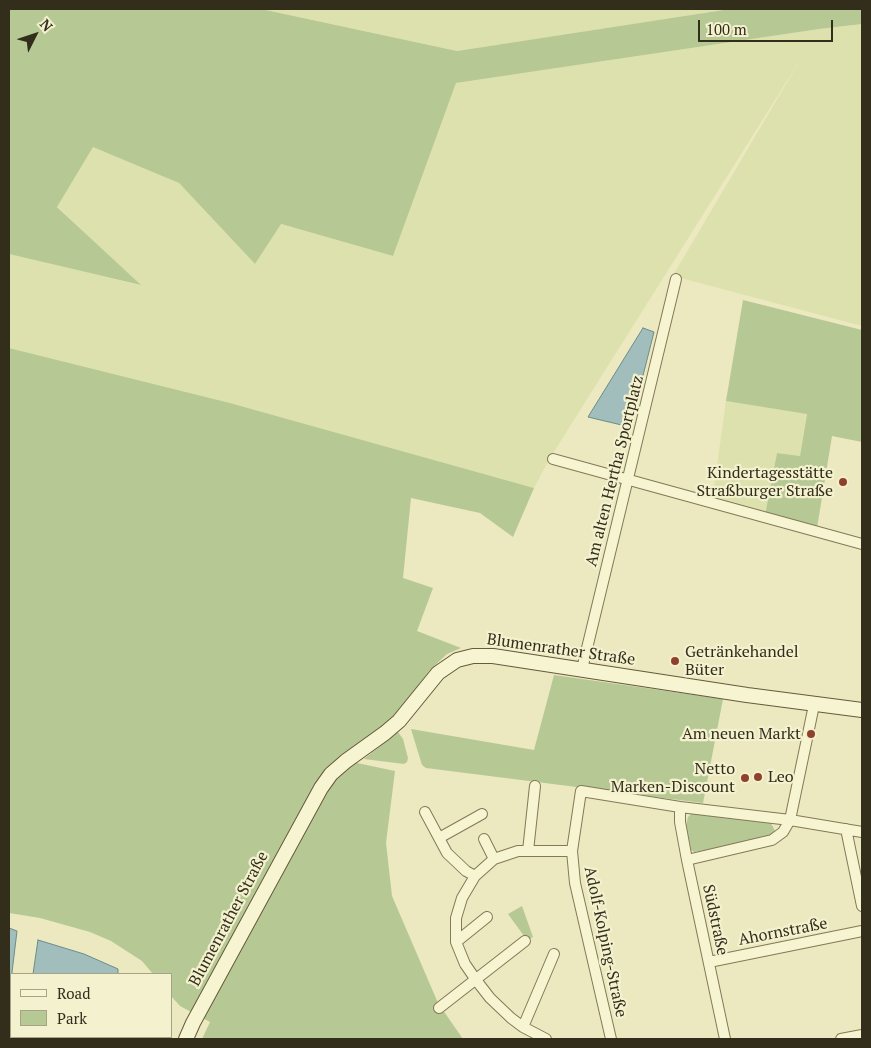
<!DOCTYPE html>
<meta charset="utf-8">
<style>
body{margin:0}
#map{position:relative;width:871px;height:1048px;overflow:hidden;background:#ece8bf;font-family:"PT Serif",serif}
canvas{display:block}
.frame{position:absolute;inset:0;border:10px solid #332d1c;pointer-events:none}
.legend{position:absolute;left:10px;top:973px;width:162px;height:65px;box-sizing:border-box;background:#f3f1ce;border:1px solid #a6a387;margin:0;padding:6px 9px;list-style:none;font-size:15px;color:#332d1c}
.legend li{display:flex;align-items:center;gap:10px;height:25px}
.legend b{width:25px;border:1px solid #a6a387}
.north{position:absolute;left:10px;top:10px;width:50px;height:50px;-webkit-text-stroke:4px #f3f1ce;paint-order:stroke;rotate:49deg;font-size:14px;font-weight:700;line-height:20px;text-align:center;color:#332d1c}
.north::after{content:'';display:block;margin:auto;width:18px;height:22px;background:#332d1c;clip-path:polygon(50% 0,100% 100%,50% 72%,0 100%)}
.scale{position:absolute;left:698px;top:20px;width:135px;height:22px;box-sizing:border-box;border:2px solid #332d1c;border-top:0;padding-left:6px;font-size:15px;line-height:18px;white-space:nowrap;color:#332d1c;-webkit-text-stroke:4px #f3f1ce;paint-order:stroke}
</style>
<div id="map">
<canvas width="871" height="1048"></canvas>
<div class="frame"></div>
<ul class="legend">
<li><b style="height:6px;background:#f7f4d2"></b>Road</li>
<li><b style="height:14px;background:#b6c994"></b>Park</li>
</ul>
<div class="north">N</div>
<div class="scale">100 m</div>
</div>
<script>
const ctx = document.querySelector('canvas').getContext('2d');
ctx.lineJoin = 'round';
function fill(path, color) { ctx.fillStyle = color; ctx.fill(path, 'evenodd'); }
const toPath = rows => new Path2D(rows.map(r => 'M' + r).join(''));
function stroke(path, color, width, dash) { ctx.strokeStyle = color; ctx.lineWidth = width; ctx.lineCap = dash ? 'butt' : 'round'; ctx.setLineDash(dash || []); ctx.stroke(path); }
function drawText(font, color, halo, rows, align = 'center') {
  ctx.font = font + ' "PT Serif",serif'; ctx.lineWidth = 4.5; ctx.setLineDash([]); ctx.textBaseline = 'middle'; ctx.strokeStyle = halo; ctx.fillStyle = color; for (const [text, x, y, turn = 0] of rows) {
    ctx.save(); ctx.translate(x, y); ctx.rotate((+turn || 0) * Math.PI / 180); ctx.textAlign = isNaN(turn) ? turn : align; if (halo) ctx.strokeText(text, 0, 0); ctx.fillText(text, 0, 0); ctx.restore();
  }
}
fill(toPath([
 [261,9,730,9,457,51],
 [862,24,862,326,677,277,675,272,802,57,550,458,534,488,230,403,9,348,9,254,140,285,57,206,93,146,179,183,255,264,280,224,393,256,456,83,819,29],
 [726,401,807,413,800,456,777,453,765,515,712,502]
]), '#dde1ad');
fill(toPath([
 [9,9,261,9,457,51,730,9,862,9,862,24,819,29,456,83,393,256,281,224,255,264,179,183,93,147,57,207,141,285,9,254],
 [743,300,862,330,862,442,832,436,817,528,765,515,777,453,800,456,807,414,726,401],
 [9,348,230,403,534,488,513,537,480,513,411,498,403,578,433,588,417,631,461,648,447,654,429,671,398,713,371,736,341,755,357,763,395,771,386,843,392,896,438,1003,463,1039,202,1039,210,1022,180,1006,171,996,171,974,153,974,142,961,111,941,90,932,40,918,9,913],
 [554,675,723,699,703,803,426,768,422,765,411,729,534,750],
 [398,732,403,739,408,758,407,762,404,764,364,759],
 [692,813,771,823,775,831,770,838,694,852,691,850,686,825,688,817],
 [522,906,533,937,527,940,508,914]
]), '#b6c994');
const water = toPath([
 [643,328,654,332,630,427,588,417,643,328],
 [9,928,17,931,9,997,9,928],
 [38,940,84,954,118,969,118,974,33,974,38,940]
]);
fill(water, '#a2bebc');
stroke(water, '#6a8b8a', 1);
stroke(toPath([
 [9,1034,11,1034],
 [77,1037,81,1039]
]), '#6a8b8a', 2.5);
const street = toPath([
 [553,459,862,544],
 [582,669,676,279],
 [680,807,680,822,687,860,725,1039],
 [425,812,447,853,466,871,475,876],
 [846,829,862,906],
 [439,838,482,814],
 [484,839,494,859],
 [528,851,535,786],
 [687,860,772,840,783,832,790,820,814,705],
 [456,942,487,917],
 [709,962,862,931],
 [439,1008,525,941],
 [523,1027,554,954],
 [546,1039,523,1027,511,1018,490,998,476,980,465,964,456,942,456,918,462,898,475,876,494,859,518,851,572,851],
 [611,1039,575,883,572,851,581,791,680,807,790,820,862,832],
 [841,1039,862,1035]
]);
const secondary = toPath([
 [186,1039,193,1023,321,788,331,774,346,761,385,733,399,721,438,673,457,660,473,656,493,656,747,695,862,710]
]);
stroke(street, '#837958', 12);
stroke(secondary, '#655a3c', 16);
stroke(street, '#f7f4d2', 10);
stroke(secondary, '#f7f4d2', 14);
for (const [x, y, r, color] of [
 [843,482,5,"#90412b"],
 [675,661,5,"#90412b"],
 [811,734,5,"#90412b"],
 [758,777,5,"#90412b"],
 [745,778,5,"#90412b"]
]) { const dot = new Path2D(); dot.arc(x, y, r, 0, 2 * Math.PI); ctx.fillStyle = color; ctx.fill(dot); stroke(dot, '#f3f1ce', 2); }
drawText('16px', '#332d1c', '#f3f1ce', [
 ["Am alten Hertha Sportplatz",615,471,-76],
 ["Blumenrather Straße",561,650,8],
 ["Blumenrather Straße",229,919,-62],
 ["Südstraße",715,920,78],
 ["Ahornstraße",783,932,-11],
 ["Adolf-Kolping-Straße",605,942,78]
]);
drawText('16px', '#332d1c', '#f3f1ce', [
 ["Kindertagesstätte",833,473],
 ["Straßburger Straße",833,491],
 ["Getränkehandel",685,652,"left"],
 ["Büter",685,670,"left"],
 ["Am neuen Markt",801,734],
 ["Netto",735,769],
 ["Marken-Discount",735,787],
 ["Leo",768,777,"left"]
], 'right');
</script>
